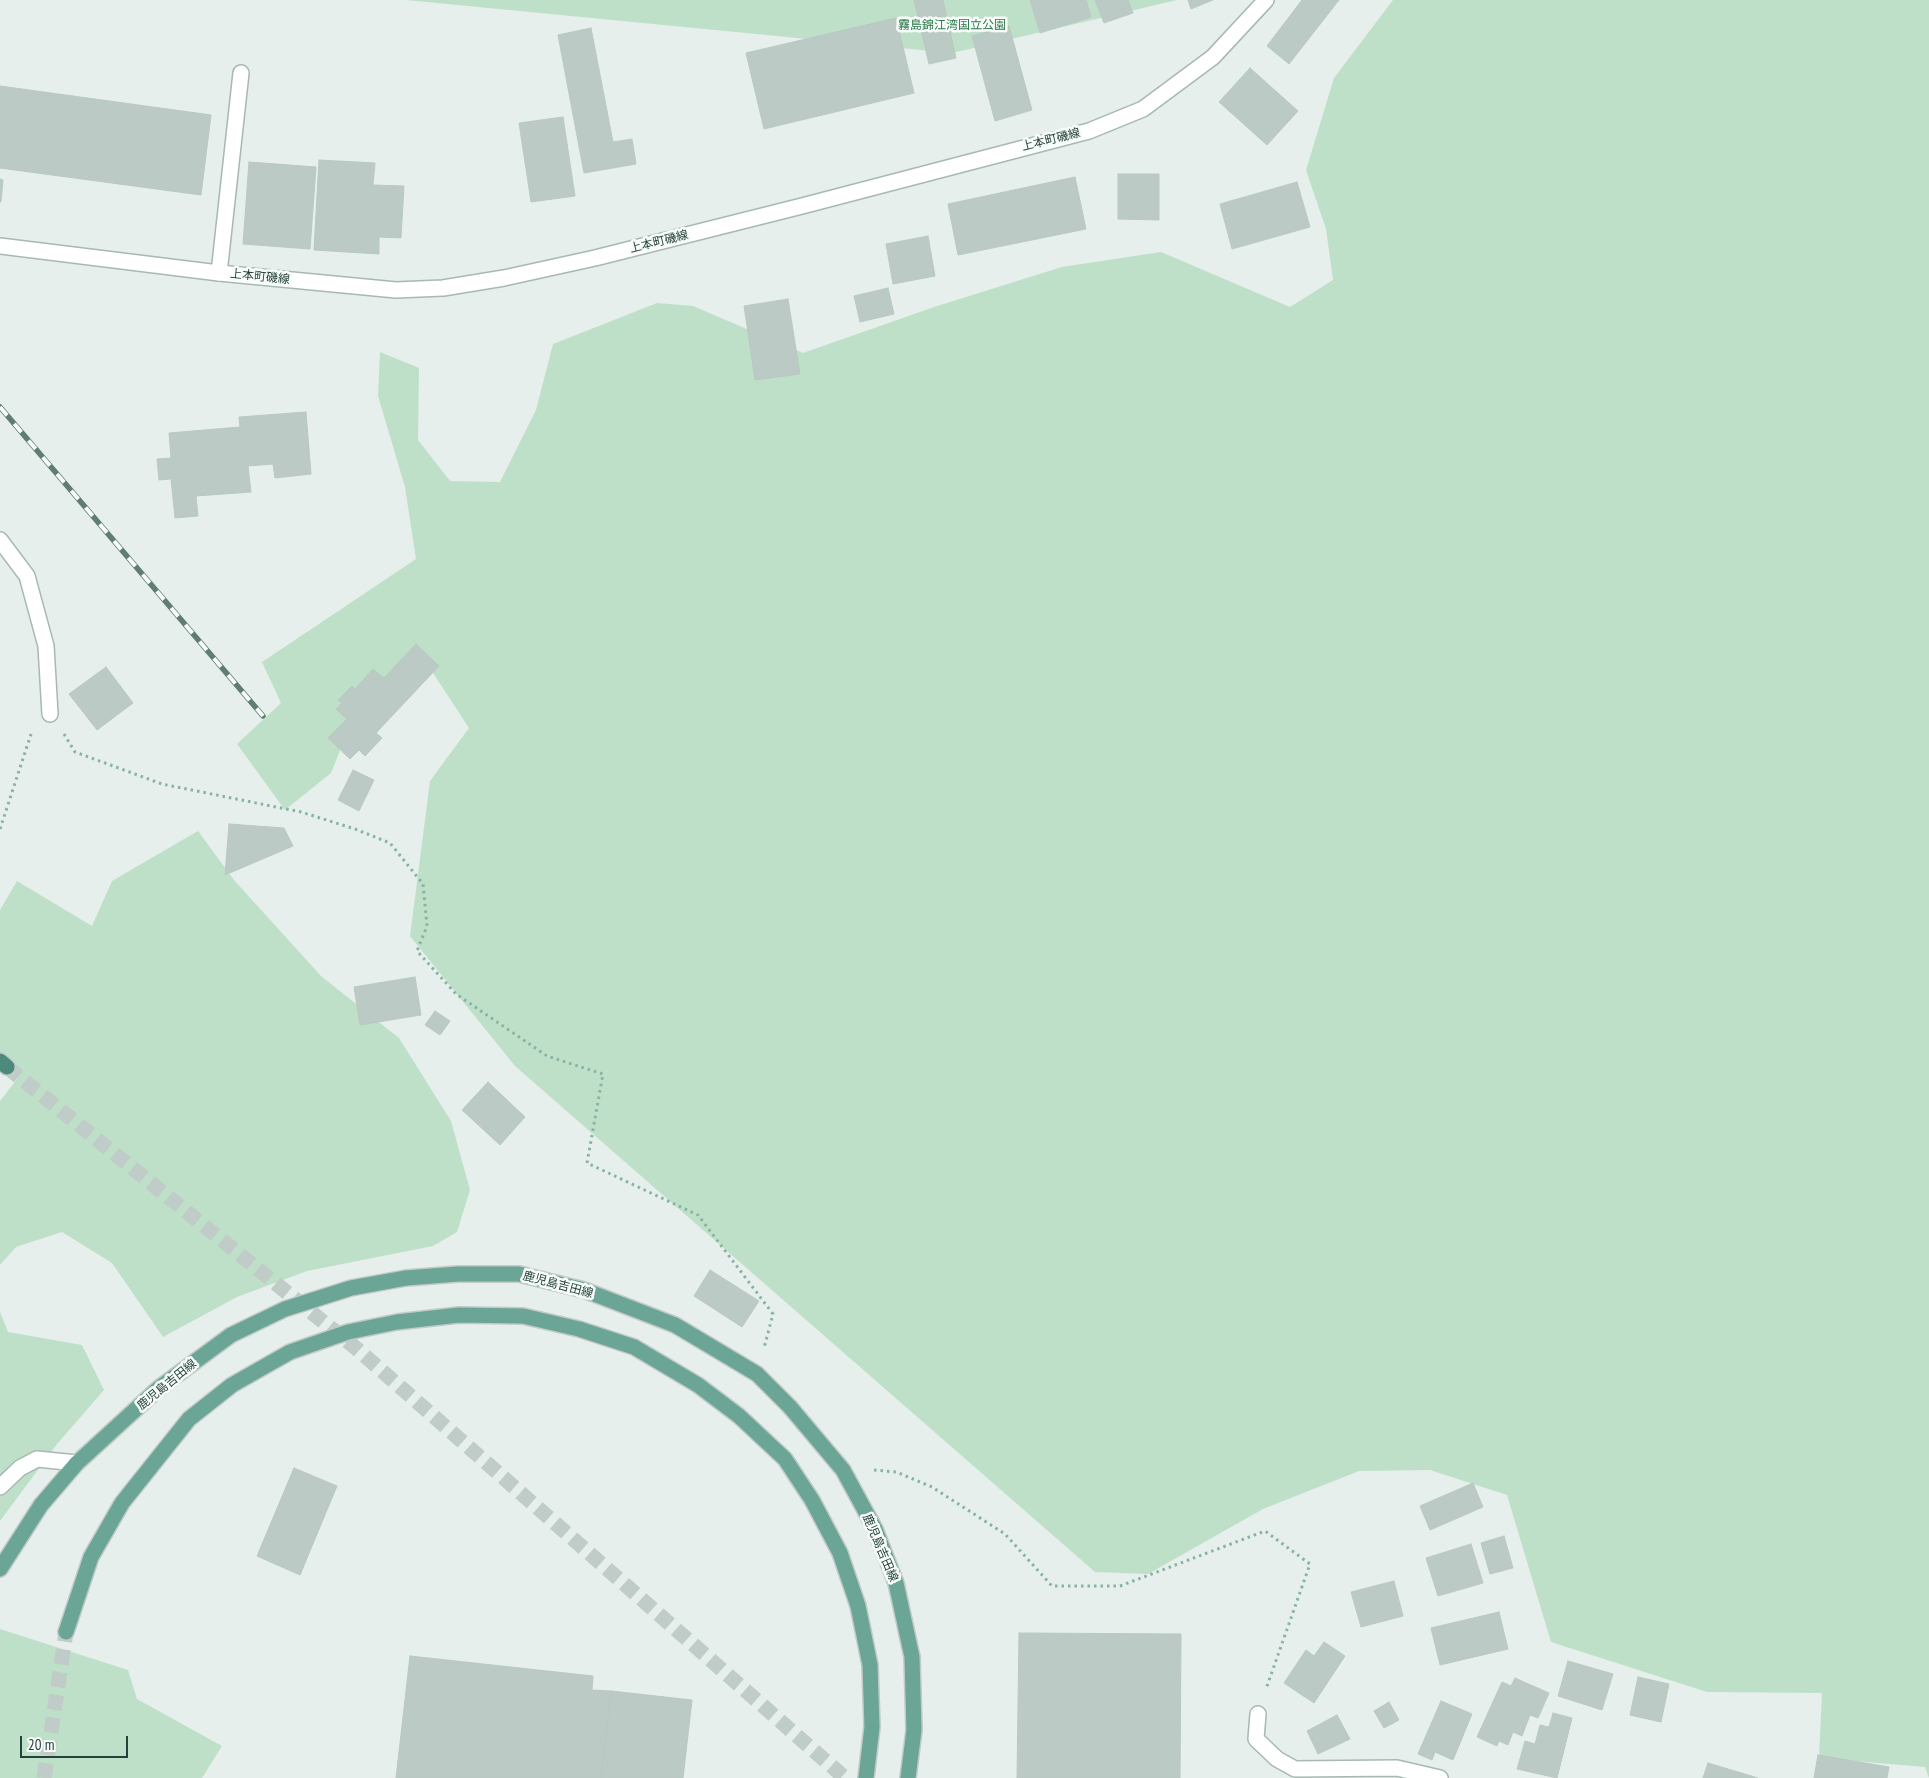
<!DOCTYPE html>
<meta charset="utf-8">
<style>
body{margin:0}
#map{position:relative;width:1929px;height:1778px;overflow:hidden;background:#e6efeb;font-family:"PT Sans Narrow",sans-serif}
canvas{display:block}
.scale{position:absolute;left:20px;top:1736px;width:108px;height:22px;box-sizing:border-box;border:2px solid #24423a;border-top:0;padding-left:6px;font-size:15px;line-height:18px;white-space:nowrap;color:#24423a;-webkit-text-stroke:4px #f7fbf9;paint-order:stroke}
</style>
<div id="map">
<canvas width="1929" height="1778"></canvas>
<div class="scale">20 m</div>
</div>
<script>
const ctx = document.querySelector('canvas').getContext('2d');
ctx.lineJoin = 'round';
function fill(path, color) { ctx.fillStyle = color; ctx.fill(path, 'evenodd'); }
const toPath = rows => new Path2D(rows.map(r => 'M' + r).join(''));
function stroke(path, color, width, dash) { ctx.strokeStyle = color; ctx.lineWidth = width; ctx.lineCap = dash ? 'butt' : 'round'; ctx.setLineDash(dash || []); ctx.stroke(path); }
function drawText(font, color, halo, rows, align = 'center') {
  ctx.font = font + ' "PT Sans Narrow","Noto Sans JP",sans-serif'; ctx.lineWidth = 5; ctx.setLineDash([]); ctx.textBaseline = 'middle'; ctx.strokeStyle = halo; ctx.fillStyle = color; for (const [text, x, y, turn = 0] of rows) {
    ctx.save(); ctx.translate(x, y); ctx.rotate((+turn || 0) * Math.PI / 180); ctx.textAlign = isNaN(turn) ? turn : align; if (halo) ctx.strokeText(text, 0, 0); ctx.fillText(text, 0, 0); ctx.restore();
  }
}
fill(toPath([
 [406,0,1177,0,952,53],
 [1393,0,1929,0,1929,1778,1925,1767,1819,1758,1822,1693,1707,1692,1551,1642,1507,1495,1430,1470,1359,1471,1263,1509,1148,1574,1095,1572,515,1066,410,936,430,781,469,728,420,653,349,728,331,773,285,810,237,744,281,703,262,662,416,559,405,487,378,396,380,352,419,368,418,440,450,481,500,482,536,410,553,344,657,303,693,306,803,353,934,307,1062,267,1161,252,1290,307,1333,280,1326,229,1306,170,1334,78],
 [198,831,234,880,321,976,399,1038,451,1121,470,1190,457,1232,433,1246,307,1271,237,1297,163,1337,112,1263,62,1232,16,1247,0,1265,0,1101,17,1079,0,1061,0,910,17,881,92,926,112,881],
 [0,1312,8,1332,82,1345,104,1390,57,1444,0,1521],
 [0,1629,128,1670,137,1699,222,1746,202,1778,0,1778]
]), '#bfe0c8');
const building = toPath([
 [914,0,943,0,956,58,929,64,914,0],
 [1030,0,1086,0,1091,17,1040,33,1030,0],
 [1095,0,1128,0,1133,13,1104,23,1095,0],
 [1188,0,1213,0,1191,9,1188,0],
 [1302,0,1339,0,1289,64,1267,46,1302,0],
 [896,18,914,93,764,129,746,53,896,18],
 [1009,26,1032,110,995,121,972,36,1009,26],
 [591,28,613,142,632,139,636,164,584,173,558,35,591,28],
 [1250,68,1298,111,1267,145,1219,102,1250,68],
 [0,86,211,115,201,195,0,168,0,86],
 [563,117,575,196,531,202,519,123,563,117],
 [319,160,375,163,373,185,404,186,401,238,379,237,379,254,314,250,319,160],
 [249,162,316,167,310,249,243,244,249,162],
 [1118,174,1159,174,1159,220,1118,219,1118,174],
 [1075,177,1086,229,958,255,948,204,1075,177],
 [0,179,3,180,1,202,0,202,0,179],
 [1297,182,1310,227,1232,249,1220,204,1297,182],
 [928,236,935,276,893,284,886,244,928,236],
 [888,288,894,314,860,322,854,296,888,288],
 [788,299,800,374,755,380,744,306,788,299],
 [306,412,311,474,275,478,273,464,248,466,251,492,196,496,198,516,175,518,171,479,159,480,157,459,171,458,169,433,240,427,239,417,306,412],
 [416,644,439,666,376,733,382,738,365,756,359,750,350,759,328,738,347,719,336,709,342,703,338,700,352,686,355,689,373,669,384,678,416,644],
 [106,667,133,703,97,730,69,694,106,667],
 [353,770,374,780,359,811,338,800,353,770],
 [229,824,284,828,293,846,225,875,229,824],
 [415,977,421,1015,360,1025,354,987,415,977],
 [435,1011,450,1021,440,1035,425,1025,435,1011],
 [488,1082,525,1117,500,1145,462,1110,488,1082],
 [710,1270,759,1301,742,1327,694,1296,710,1270],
 [294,1468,337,1486,300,1575,257,1556,294,1468],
 [1473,1483,1483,1507,1430,1530,1420,1506,1473,1483],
 [1504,1536,1513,1568,1490,1574,1481,1543,1504,1536],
 [1471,1544,1483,1583,1438,1596,1426,1558,1471,1544],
 [1394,1581,1403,1616,1361,1627,1351,1592,1394,1581],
 [1499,1612,1508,1649,1440,1665,1431,1628,1499,1612],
 [1019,1633,1181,1634,1180,1778,1017,1778,1019,1633],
 [1324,1642,1345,1656,1314,1703,1284,1683,1306,1650,1314,1656,1324,1642],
 [410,1656,593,1676,592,1690,611,1691,601,1778,396,1778,410,1656],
 [1568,1661,1613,1674,1602,1710,1558,1696,1568,1661],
 [1638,1677,1669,1684,1661,1722,1630,1715,1638,1677],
 [1515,1678,1549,1693,1538,1718,1530,1715,1522,1736,1513,1732,1508,1745,1499,1741,1497,1746,1477,1737,1502,1682,1511,1686,1515,1678],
 [611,1691,692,1700,683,1778,601,1778,611,1691],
 [1441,1701,1472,1714,1453,1760,1435,1752,1432,1760,1418,1754,1441,1701],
 [1389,1702,1399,1720,1384,1728,1374,1711,1389,1702],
 [1553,1713,1572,1718,1557,1778,1517,1769,1525,1741,1535,1744,1540,1725,1549,1727,1553,1713],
 [1337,1715,1350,1739,1318,1754,1307,1731,1337,1715],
 [1818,1755,1889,1767,1887,1778,1814,1778,1818,1755],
 [1708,1763,1758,1778,1703,1778,1708,1763]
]);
fill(building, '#bbcac4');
stroke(building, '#b8c9c2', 1);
stroke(toPath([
 [44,1778,66,1632]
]), '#bfccc8', 15, [15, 8]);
stroke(toPath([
 [7,1067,357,1349,845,1778]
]), '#bfccc8', 15, [15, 8]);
const service = toPath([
 [219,273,241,73]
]);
const minor = toPath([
 [0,540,27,576,46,646,50,714],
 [0,1487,20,1468,37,1459,77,1463],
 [1258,1714,1256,1739,1277,1759,1295,1769,1397,1768,1440,1778]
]);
const tertiary = toPath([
 [0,246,219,273,396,290,443,288,504,278,595,258,802,206,1089,131,1143,109,1213,57,1266,0]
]);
const primary = toPath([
 [0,1569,41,1505,77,1463,159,1388,231,1335,285,1309,351,1288,406,1278,458,1274,519,1274,584,1290,675,1325,757,1374,790,1407,843,1470,875,1529,896,1583,912,1657,914,1730,908,1778],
 [66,1632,91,1557,122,1503,189,1419,232,1385,290,1352,348,1332,397,1322,459,1315,523,1316,579,1329,634,1347,698,1385,739,1416,785,1459,812,1500,840,1553,858,1606,870,1665,872,1727,866,1778]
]);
const trunk = toPath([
 [0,1061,7,1067]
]);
stroke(service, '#a8b8b2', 18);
stroke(minor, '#a8b8b2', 18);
stroke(tertiary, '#a8b8b2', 18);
stroke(primary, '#c2cac8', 18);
stroke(trunk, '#c2cac8', 18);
stroke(toPath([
 [64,734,75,752,162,784,301,812,355,829,390,843,423,884,427,926,417,951,456,994,547,1056,603,1074,587,1163,698,1215,773,1314,764,1348],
 [0,829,32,731],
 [874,1470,896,1472,932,1487,1005,1534,1052,1586,1120,1586,1265,1531,1310,1564,1266,1689]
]), '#86b3a5', 3, [2.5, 4]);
stroke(service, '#fff', 15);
stroke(minor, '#fff', 15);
stroke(tertiary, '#fff', 15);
stroke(primary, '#6aa596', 15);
stroke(trunk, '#4c8a7c', 15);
const rail = toPath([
 [0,407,263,716]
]);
stroke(rail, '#5f7d75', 5.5);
stroke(rail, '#f7fbf9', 4, [11]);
drawText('12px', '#2d7a4b', '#f7fbf9', [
 ["霧島錦江湾国立公園",952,26]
]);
drawText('12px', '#24423a', '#f7fbf9', [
 ["上本町磯線",1051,140,-14],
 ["上本町磯線",659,242,-14],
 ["上本町磯線",260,277,6],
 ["鹿児島吉田線",558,1285,15],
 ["鹿児島吉田線",167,1385,-39],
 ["鹿児島吉田線",880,1548,67]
]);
</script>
